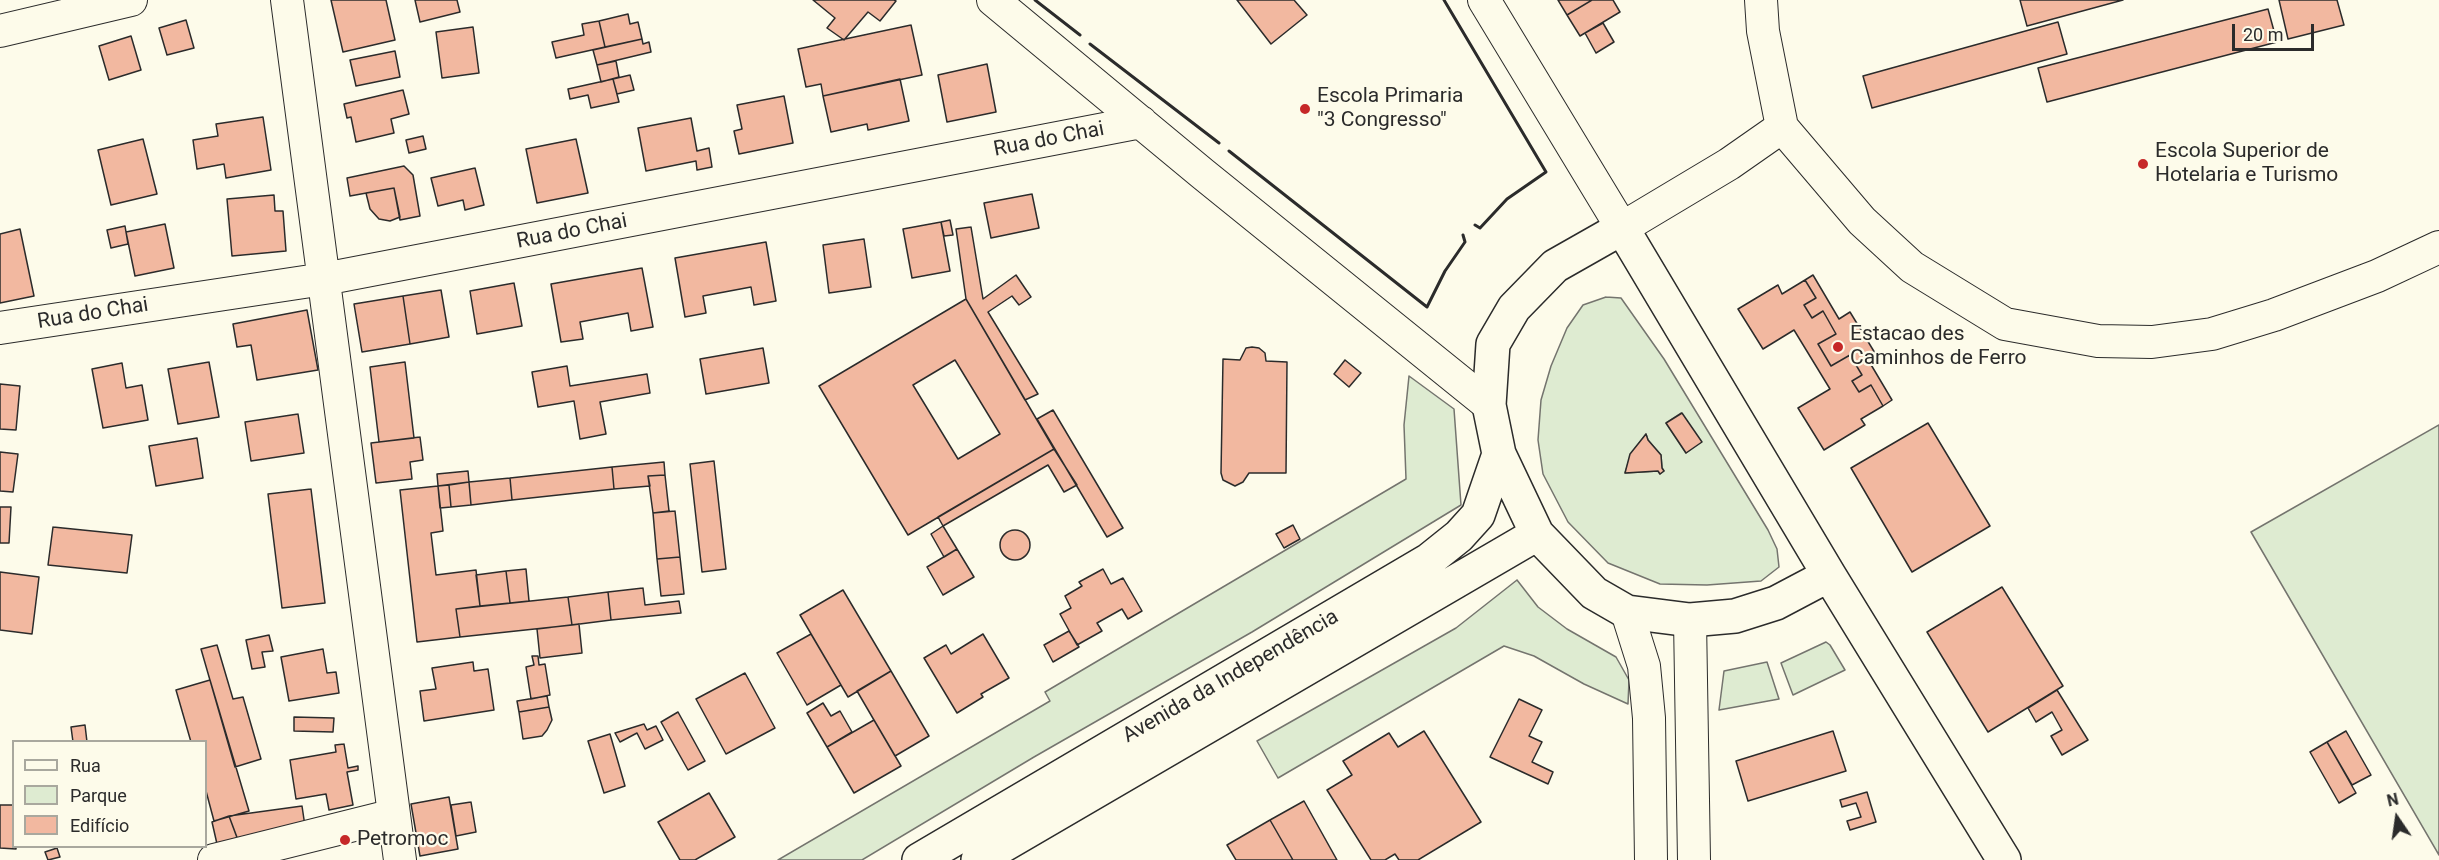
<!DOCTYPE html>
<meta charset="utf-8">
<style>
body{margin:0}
#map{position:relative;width:2439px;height:860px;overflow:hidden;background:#fdfbea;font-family:Roboto,sans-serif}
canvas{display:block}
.legend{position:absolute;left:12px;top:740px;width:195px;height:108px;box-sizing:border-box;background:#fdfbea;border:2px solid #a9a89e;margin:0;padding:8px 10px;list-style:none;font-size:18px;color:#2b2b2b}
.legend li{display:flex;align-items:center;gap:12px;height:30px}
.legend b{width:30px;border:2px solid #a9a89e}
.north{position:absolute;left:2367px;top:788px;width:60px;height:60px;-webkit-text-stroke:4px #fdfbea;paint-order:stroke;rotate:347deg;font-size:16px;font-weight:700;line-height:24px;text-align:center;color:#2b2b2b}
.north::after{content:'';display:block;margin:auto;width:21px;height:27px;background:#2b2b2b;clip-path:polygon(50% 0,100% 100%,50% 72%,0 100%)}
.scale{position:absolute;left:2232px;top:24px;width:82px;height:27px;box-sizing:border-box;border:3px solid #2b2b2b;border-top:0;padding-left:8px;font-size:18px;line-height:21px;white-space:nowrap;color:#2b2b2b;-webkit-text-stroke:4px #fdfbea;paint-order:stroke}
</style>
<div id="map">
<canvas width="2439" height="860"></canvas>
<ul class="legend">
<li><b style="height:8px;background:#fdfbea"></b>Rua</li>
<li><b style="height:16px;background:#deebd1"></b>Parque</li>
<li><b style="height:16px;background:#f2b8a0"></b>Edifício</li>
</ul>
<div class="north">N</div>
<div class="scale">20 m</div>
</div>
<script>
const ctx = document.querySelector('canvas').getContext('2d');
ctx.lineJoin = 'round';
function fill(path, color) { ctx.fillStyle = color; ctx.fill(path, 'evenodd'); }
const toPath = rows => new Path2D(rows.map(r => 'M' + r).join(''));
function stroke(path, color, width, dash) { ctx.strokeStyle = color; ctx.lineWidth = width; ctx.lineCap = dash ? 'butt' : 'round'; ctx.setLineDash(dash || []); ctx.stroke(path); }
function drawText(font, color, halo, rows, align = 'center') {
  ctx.font = font + ' Roboto,sans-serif'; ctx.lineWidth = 4.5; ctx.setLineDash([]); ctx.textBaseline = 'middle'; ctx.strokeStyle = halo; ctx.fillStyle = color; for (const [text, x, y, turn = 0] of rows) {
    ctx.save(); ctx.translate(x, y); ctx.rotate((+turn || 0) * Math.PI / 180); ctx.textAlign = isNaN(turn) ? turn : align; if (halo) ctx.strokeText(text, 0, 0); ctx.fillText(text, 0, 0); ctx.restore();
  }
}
const green = toPath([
 [1606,297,1621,298,1664,359,1768,530,1777,549,1779,567,1761,581,1707,585,1660,584,1608,563,1568,522,1543,474,1538,440,1541,400,1551,366,1567,328,1583,305,1606,297],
 [1681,413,1701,442,1686,453,1666,423,1681,413],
 [1646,434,1648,440,1661,455,1662,468,1664,471,1660,474,1658,471,1625,473,1631,454,1646,434],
 [1409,376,1454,409,1461,505,1252,632,1034,757,862,860,778,860,1050,701,1045,692,1406,479,1404,425,1409,376],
 [2439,425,2439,855,2251,532,2439,425],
 [1517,580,1538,607,1567,629,1616,657,1629,680,1628,704,1584,684,1534,656,1504,646,1278,778,1257,741,1456,628,1517,580],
 [1826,642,1830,645,1845,670,1793,695,1781,663,1826,642],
 [1767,662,1779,699,1719,710,1724,671,1767,662]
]);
fill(green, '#deebd1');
stroke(green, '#74746e', 1.5);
const building = toPath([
 [331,0,386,0,395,40,343,52,331,0],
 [415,0,457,0,460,12,420,22,415,0],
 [813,0,894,0,896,1,880,21,868,12,844,40,827,28,835,18,813,0],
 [1237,0,1294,0,1307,15,1271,44,1237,0],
 [1558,0,1592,0,1567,15,1558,0],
 [1592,0,1613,0,1620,12,1580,36,1567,15,1592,0],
 [2020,0,2123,0,2027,26,2020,0],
 [2279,0,2337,0,2344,25,2288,39,2279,0],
 [2268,9,2277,42,2047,102,2038,68,2268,9],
 [628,14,630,24,638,22,642,39,605,47,599,21,628,14],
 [186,20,194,48,167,55,159,28,186,20],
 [599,21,605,47,556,58,552,42,584,35,582,24,599,21],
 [2058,22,2067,54,1872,108,1863,76,2058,22],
 [1603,23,1614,42,1596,53,1585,33,1603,23],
 [911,25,922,75,823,96,821,84,806,87,798,49,911,25],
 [473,27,479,73,442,78,436,32,473,27],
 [131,36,141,70,109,80,99,46,131,36],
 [642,39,643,44,649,42,651,52,597,65,593,50,642,39],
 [395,51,400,77,356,86,350,60,395,51],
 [616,61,619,77,601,82,597,65,616,61],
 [987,64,996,112,947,122,938,75,987,64],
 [630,75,634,90,617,94,613,79,630,75],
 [613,79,619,102,591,108,588,95,570,99,568,89,613,79],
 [900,79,909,121,868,130,867,124,831,132,823,96,900,79],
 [403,90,409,114,391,119,394,133,356,142,351,117,347,118,344,104,403,90],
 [784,96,793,143,739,154,734,131,742,129,737,105,784,96],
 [263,117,271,170,226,178,224,164,197,169,193,140,218,136,216,124,263,117],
 [691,118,697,151,709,148,712,167,697,170,696,161,646,171,638,128,691,118],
 [423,136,426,149,409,153,406,140,423,136],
 [143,139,157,194,111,205,98,150,143,139],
 [576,139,588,193,537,203,526,149,576,139],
 [404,166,413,175,420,216,400,220,394,188,350,196,347,178,404,166],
 [475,168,484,205,465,210,463,200,438,206,431,178,475,168],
 [394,188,400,217,390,221,379,219,370,209,366,193,394,188],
 [1032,194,1039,228,991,238,984,203,1032,194],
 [274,195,275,211,283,211,286,251,232,256,227,199,274,195],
 [950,220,953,235,944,236,941,222,950,220],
 [941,222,950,271,912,278,903,229,941,222],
 [165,224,174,268,135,276,126,232,165,224],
 [125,226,128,244,111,248,107,230,125,226],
 [971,227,983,299,1016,275,1031,297,1019,305,1012,296,988,312,1038,394,1025,400,966,299,956,229,971,227],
 [20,229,34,296,0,303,0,234,20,229],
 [864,239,871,287,829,293,823,245,864,239],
 [766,242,776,301,754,305,751,287,703,296,706,313,685,317,675,258,766,242],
 [642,268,653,327,631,331,628,313,580,322,583,339,561,342,551,284,642,268],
 [1813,275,1839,319,1850,312,1878,358,1870,363,1892,400,1883,406,1871,385,1859,392,1852,381,1862,375,1850,355,1831,366,1818,344,1836,334,1823,311,1812,318,1804,305,1816,298,1805,280,1813,275],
 [1805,280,1816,298,1804,305,1812,318,1823,311,1836,334,1818,344,1831,366,1850,355,1862,375,1852,381,1859,392,1871,385,1883,406,1861,419,1865,425,1824,450,1798,408,1830,389,1794,330,1763,349,1738,309,1778,285,1782,294,1805,280],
 [514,283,522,326,477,334,470,291,514,283],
 [441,290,449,337,410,344,403,296,441,290],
 [403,296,410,344,362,352,354,304,403,296],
 [966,299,1054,449,908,535,819,386,966,299],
 [955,360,1000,434,958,459,913,385,955,360],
 [307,310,318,370,257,380,251,345,237,347,233,324,307,310],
 [1252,347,1259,348,1265,353,1266,361,1287,362,1286,473,1249,473,1243,482,1235,486,1223,480,1221,473,1223,359,1240,360,1246,348,1252,347],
 [763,348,769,383,706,394,700,359,763,348],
 [1345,360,1361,373,1349,387,1334,374,1345,360],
 [209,362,219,417,178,424,168,369,209,362],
 [405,362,414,438,379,442,370,367,405,362],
 [122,363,126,388,142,385,148,420,103,428,92,369,122,363],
 [567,366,570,386,647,374,650,393,600,402,606,434,580,439,574,401,538,407,532,372,567,366],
 [0,384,20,386,16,430,0,429,0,384],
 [1053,410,1123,528,1107,537,1037,419,1053,410],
 [1682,413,1702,442,1686,453,1666,423,1682,413],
 [298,414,304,453,251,461,245,422,298,414],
 [1928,423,1990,526,1912,572,1851,468,1928,423],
 [1646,434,1648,440,1661,455,1662,468,1664,471,1660,474,1658,471,1625,473,1630,454,1646,434],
 [420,437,423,460,410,462,412,479,376,483,371,443,420,437],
 [197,438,203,478,156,486,149,446,197,438],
 [1054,449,1077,485,1064,492,1048,465,943,526,938,517,1054,449],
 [0,452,18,454,13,492,0,491,0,452],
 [714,461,726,569,702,572,690,464,714,461],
 [664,462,665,475,648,476,650,486,614,489,612,467,664,462],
 [612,467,614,489,512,500,510,478,612,467],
 [468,471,469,482,438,486,437,474,468,471],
 [665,475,669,511,653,513,648,476,665,475],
 [510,478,512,500,471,505,469,482,510,478],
 [469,482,471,505,451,507,449,485,469,482],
 [449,485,451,507,440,508,438,486,449,485],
 [438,486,443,531,431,533,436,575,476,570,480,606,456,609,460,637,417,642,400,490,438,486],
 [311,489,325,603,282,608,268,494,311,489],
 [0,507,11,507,9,543,0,543,0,507],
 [675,511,680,557,657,559,653,513,675,511],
 [1293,525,1300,539,1284,548,1276,534,1293,525],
 [943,526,957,549,944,557,931,534,943,526],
 [53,527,132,535,127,573,48,565,53,527],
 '1000 545a15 15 0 1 1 30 0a15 15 0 1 1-30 0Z',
 [957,549,974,577,943,595,927,567,957,549],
 [680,557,684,594,661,596,657,559,680,557],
 [526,569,529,601,510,603,506,571,526,569],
 [1103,569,1111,584,1123,578,1142,611,1128,619,1122,609,1097,623,1102,631,1077,645,1060,614,1071,608,1065,596,1082,586,1079,582,1103,569],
 [506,571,510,603,480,606,476,575,506,571],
 [0,572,39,577,32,634,0,630,0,572],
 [2002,587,2063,686,1988,732,1927,632,2002,587],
 [643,588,645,605,679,601,681,613,611,620,608,592,643,588],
 [843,590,891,671,848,697,800,615,843,590],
 [608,592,611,620,572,625,568,597,608,592],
 [568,597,572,625,460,637,456,609,568,597],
 [579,624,582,653,540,658,537,629,579,624],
 [1069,631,1079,647,1053,662,1044,645,1069,631],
 [811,634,841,685,807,705,777,653,811,634],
 [983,634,1009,678,981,694,983,697,957,713,924,658,946,645,951,654,983,634],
 [269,635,273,651,262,652,265,667,252,669,246,640,269,635],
 [217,645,233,699,243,697,261,759,235,767,201,649,217,645],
 [323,649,327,673,336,672,339,693,289,701,281,657,323,649],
 [532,656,538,656,539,665,545,664,550,695,531,699,526,667,534,665,532,656],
 [473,662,474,671,488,669,494,710,424,721,420,691,436,689,432,668,473,662],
 [891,671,929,736,895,756,857,691,891,671],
 [745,673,775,728,726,754,696,699,745,673],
 [210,680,249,811,214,821,206,791,206,742,191,742,176,690,210,680],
 [2057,690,2088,740,2062,755,2051,736,2062,730,2052,712,2036,722,2028,708,2057,690],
 [547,696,549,707,519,712,517,701,547,696],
 [1519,699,1542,710,1529,736,1542,742,1532,762,1553,772,1548,784,1490,757,1519,699],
 [823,703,831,716,840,711,852,732,827,747,807,713,823,703],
 [549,707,552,720,547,730,542,736,523,739,519,712,549,707],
 [678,712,705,761,688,770,661,722,678,712],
 [294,717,334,718,333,732,294,731,294,717],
 [874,720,901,766,854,793,827,747,874,720],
 [644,724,647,730,656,726,663,740,645,749,637,733,620,742,615,733,644,724],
 [85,725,87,742,73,742,71,727,85,725],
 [1424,731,1481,822,1418,860,1399,860,1395,854,1385,860,1371,860,1327,790,1352,775,1343,761,1389,733,1398,747,1424,731],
 [1833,731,1846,771,1748,801,1736,761,1833,731],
 [2346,731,2371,775,2352,785,2327,742,2346,731],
 [610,734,625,786,604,793,588,741,610,734],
 [2327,742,2356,793,2339,803,2310,752,2327,742],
 [344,744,348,768,358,766,358,770,347,772,353,805,329,810,326,794,296,799,290,760,336,752,335,745,344,744],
 [1867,792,1876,822,1850,830,1847,821,1861,817,1856,803,1842,807,1840,800,1867,792],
 [709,793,735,837,695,860,680,860,658,822,709,793],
 [449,797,458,849,420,856,411,804,449,797],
 [1304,801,1337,860,1293,860,1270,820,1304,801],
 [471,802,476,832,456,836,451,805,471,802],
 [0,805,14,805,14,846,16,846,16,849,0,848,0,805],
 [302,806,306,833,239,843,229,816,302,806],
 [229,816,238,840,217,844,212,822,229,816],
 [1270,820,1293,860,1236,860,1227,845,1270,820],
 [57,848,60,857,48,860,45,852,57,848]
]);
fill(building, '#f2b8a0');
stroke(building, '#2b2b2b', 1.5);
const minor = toPath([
 [287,0,400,860],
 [993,0,1203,174,1489,405],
 [1484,0,1622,228,1729,164,1782,127],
 [1761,0,1763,31,1782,127,1862,221,1912,267,2005,324,2098,341,2152,342,2212,334,2274,315,2377,276,2439,247],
 [0,31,131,0],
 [0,328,324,279,1141,122],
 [1627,612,1644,666,1649,718,1651,860],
 [1690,620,1694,860],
 [214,860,394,815]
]);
const major = toPath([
 [1829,575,1776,603,1735,616,1690,620,1627,612,1594,593,1537,534,1499,454,1489,405,1493,344,1514,308,1555,266,1622,228,1829,575,2004,860],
 [919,860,1429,560,1459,536,1478,515,1499,454],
 [978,860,1537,534]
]);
stroke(minor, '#2b2b2b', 34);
stroke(major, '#2b2b2b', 36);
stroke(minor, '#fdfbea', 32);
stroke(major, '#fdfbea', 33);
stroke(toPath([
 [1035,0,1080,35],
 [1444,0,1546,172,1507,199,1480,228,1475,225],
 [1090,44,1219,143],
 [1229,151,1427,307,1445,271,1465,242,1463,235]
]), '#2b2b2b', 3);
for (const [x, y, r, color] of [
 [1305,109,6,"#c62828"],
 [2143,164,6,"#c62828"],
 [1838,347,6,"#c62828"],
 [345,840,6,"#c62828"]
]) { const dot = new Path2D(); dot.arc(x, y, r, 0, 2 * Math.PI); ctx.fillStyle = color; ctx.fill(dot); stroke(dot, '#fdfbea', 2); }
drawText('21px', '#2b2b2b', '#fdfbea', [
 ["Escola Primaria",1317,97],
 ["\"3 Congresso\"",1317,121],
 ["Escola Superior de",2155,152],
 ["Hotelaria e Turismo",2155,176],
 ["Estacao des",1850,335],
 ["Caminhos de Ferro",1850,359],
 ["Petromoc",357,840]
], 'left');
drawText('21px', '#2b2b2b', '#fdfbea', [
 ["Rua do Chai",1049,140,-11],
 ["Rua do Chai",572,232,-11],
 ["Rua do Chai",93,314,-9],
 ["Avenida da Independência",1231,677,-30]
]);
</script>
